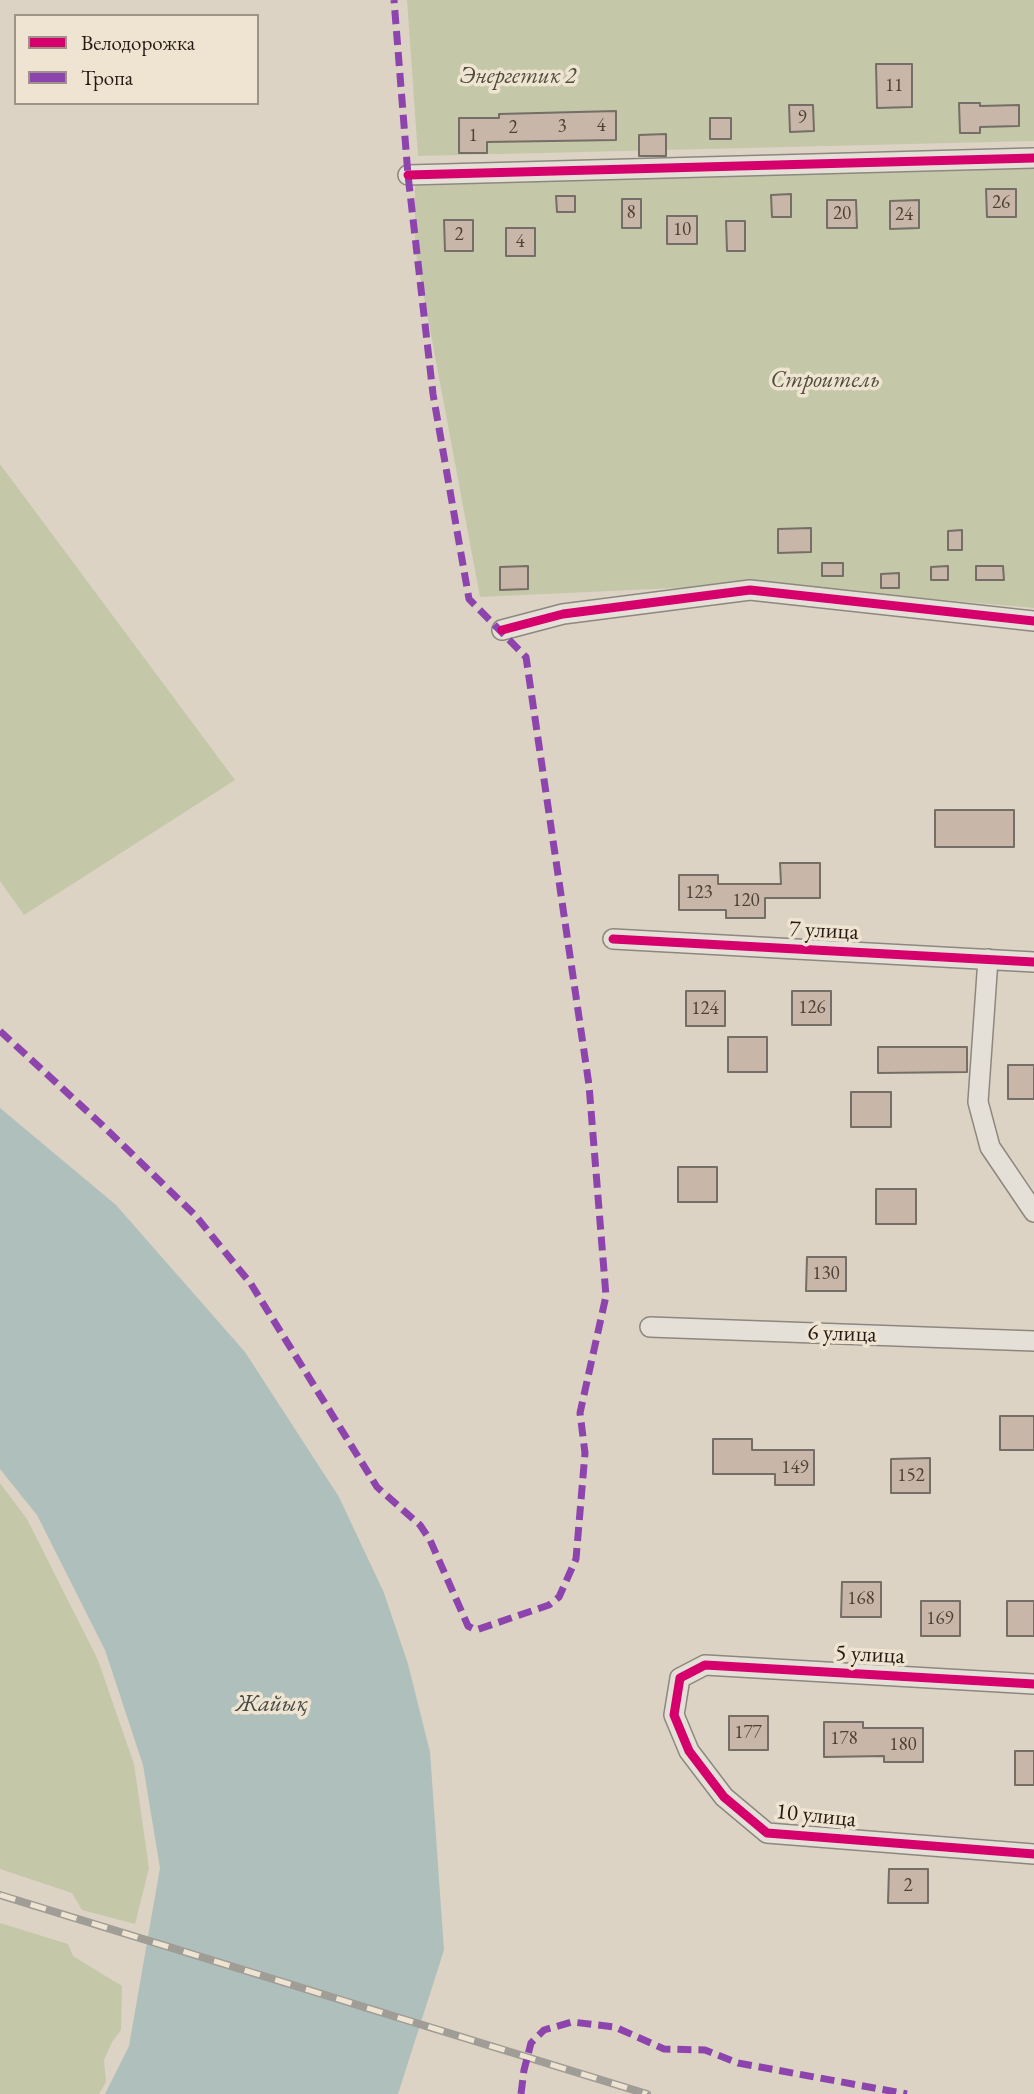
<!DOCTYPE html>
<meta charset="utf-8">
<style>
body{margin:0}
#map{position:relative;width:1034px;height:2094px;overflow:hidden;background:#dcd3c4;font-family:"EB Garamond",serif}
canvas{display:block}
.legend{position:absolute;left:14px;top:14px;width:245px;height:91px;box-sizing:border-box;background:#efe4d2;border:2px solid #9e9386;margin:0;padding:9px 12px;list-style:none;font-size:21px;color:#241a13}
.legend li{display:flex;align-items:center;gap:14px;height:35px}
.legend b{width:35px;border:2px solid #9e9386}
</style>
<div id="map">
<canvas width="1034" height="2094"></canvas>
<ul class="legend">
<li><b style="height:9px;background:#d6006c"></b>Велодорожка</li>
<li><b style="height:9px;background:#8e44ad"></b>Тропа</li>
</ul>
</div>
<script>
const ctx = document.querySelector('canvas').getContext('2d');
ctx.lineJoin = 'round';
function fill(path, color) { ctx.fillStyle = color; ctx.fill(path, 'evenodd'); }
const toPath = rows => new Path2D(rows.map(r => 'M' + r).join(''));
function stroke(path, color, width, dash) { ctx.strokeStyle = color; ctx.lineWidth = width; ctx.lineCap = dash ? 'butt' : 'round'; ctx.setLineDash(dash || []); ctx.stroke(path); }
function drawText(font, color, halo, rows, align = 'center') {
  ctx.font = font + ' "EB Garamond",serif'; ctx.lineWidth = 7; ctx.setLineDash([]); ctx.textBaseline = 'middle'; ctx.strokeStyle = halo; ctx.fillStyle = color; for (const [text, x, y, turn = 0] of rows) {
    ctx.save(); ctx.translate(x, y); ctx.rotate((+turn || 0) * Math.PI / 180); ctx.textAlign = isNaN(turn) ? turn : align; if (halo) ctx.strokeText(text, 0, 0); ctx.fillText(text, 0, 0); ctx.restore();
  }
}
fill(toPath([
 [407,0,1034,0,1034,141,418,156],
 [1034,165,1034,608,762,584,480,597,415,249,415,186],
 [0,464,235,780,24,915,0,881],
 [0,1483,27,1519,98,1660,134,1764,149,1868,135,1924,82,1910,72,1893,0,1869],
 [0,1923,68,1944,73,1956,122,1986,121,2030,112,2042,104,2060,106,2082,99,2094,0,2094]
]), '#c4c8a9');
fill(toPath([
 [0,1108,116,1205,245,1352,339,1497,384,1593,408,1664,430,1752,444,1950,398,2094,105,2094,129,2046,160,1868,143,1765,105,1650,37,1515,0,1469]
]), '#aebfbc');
const building = toPath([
 [876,64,912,64,912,107,877,108,876,64],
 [959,103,980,103,980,106,1019,105,1019,126,980,127,980,133,960,133,959,103],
 [789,105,813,105,814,131,790,132,789,105],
 [616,111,616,140,487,142,487,153,459,153,459,118,499,118,499,114,616,111],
 [710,118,731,118,731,139,710,139,710,118],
 [666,134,666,156,639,156,639,135,666,134],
 [986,189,1016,189,1016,217,987,217,986,189],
 [791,194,791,217,772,217,771,195,791,194],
 [556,196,575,196,575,212,557,212,556,196],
 [622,199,641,199,641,228,622,228,622,199],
 [827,200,856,200,857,228,827,228,827,200],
 [919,200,919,228,890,229,890,201,919,200],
 [667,216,697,216,697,244,667,244,667,216],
 [444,220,473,220,473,251,445,251,444,220],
 [726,221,745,221,745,251,727,251,726,221],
 [506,228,535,228,535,256,506,256,506,228],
 [811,528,811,552,778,553,778,529,811,528],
 [962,530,962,550,948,550,948,531,962,530],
 [822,563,843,563,843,576,822,576,822,563],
 [528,566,528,589,500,590,500,567,528,566],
 [948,566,948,580,931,580,931,567,948,566],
 [976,566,1003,566,1004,580,976,580,976,566],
 [899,573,899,588,881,588,881,574,899,573],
 [935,810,1014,810,1014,847,935,847,935,810],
 [780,863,820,863,820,898,765,898,765,918,726,918,726,910,679,910,679,875,718,875,718,884,781,884,780,863],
 [686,991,725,991,725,1026,686,1026,686,991],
 [792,991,831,991,831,1025,792,1025,792,991],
 [728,1037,767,1037,767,1072,728,1072,728,1037],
 [878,1047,967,1047,967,1072,878,1073,878,1047],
 [1008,1065,1034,1065,1034,1099,1008,1099,1008,1065],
 [851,1092,891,1092,891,1127,851,1127,851,1092],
 [678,1167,717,1167,717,1202,678,1202,678,1167],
 [876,1189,916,1189,916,1224,876,1224,876,1189],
 [807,1257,846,1257,846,1291,806,1291,807,1257],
 [1000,1416,1034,1416,1034,1450,1000,1450,1000,1416],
 [713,1439,752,1439,752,1450,814,1450,814,1485,775,1485,775,1474,713,1474,713,1439],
 [930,1458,930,1493,891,1493,891,1459,930,1458],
 [842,1582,881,1582,881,1617,841,1617,842,1582],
 [921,1601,960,1601,960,1636,921,1636,921,1601],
 [1007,1601,1034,1601,1034,1636,1007,1636,1007,1601],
 [729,1716,768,1716,768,1750,729,1750,729,1716],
 [824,1722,863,1722,863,1728,923,1728,923,1762,884,1762,884,1756,824,1757,824,1722],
 [1015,1751,1034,1751,1034,1785,1015,1785,1015,1751],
 [889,1869,928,1869,928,1903,888,1903,889,1869]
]);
fill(building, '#c8b7a8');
stroke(building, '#746e66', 2);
const minor = toPath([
 [408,175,1034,158],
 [502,630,563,614,750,590,1034,621],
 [613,939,1034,962],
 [988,959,978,1102,990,1147,1034,1212],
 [650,1327,1034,1341],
 [1034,1684,705,1665,680,1678,674,1715,689,1751,724,1797,767,1833,1034,1854]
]);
stroke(minor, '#8d877e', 22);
stroke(minor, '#e4e0d8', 19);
const rail = toPath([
 [0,1895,647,2094]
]);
stroke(rail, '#a09c96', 8);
stroke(rail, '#efe4d2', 5, [16]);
stroke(toPath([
 [0,1031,100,1123,195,1215,251,1284,377,1487,420,1525,430,1540,468,1626,476,1630,549,1605,559,1597,576,1559,585,1453,580,1413,606,1296,589,1085,526,657,469,599,433,394,408,175,394,0],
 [521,2094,524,2070,531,2043,544,2030,572,2022,615,2027,664,2049,705,2050,738,2063,907,2094]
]), '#8e44ad', 7, [14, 7]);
stroke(toPath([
 [408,175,1034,158],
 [502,630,563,614,750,590,1034,621],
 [613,939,1034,962],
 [1034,1684,705,1665,680,1678,674,1715,689,1751,724,1797,767,1833,1034,1854]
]), '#d6006c', 9);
drawText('19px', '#4d4138', null, [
 ["11",894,86],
 ["9",802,118],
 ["4",601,126],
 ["3",562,127],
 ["2",513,128],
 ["1",473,136],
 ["26",1001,203],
 ["8",631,213],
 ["20",842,214],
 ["24",904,215],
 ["10",682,230],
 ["2",459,235],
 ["4",520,242],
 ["123",699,893],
 ["120",746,901],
 ["126",812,1008],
 ["124",705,1009],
 ["130",826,1274],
 ["149",795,1468],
 ["152",911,1476],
 ["168",861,1599],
 ["169",940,1619],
 ["177",748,1733],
 ["178",844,1739],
 ["180",903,1745],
 ["2",908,1886]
]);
drawText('italic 23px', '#4e4c39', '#efe4d2', [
 ["Энергетик 2",518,77],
 ["Строитель",825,381]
]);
drawText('23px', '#241a13', '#efe4d2', [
 ["7 улица",824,931,3],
 ["6 улица",842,1334,2],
 ["5 улица",870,1655,3],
 ["10 улица",816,1816,6]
]);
drawText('italic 24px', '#474945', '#efe4d2', [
 ["Жайық",272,1704]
]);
</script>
